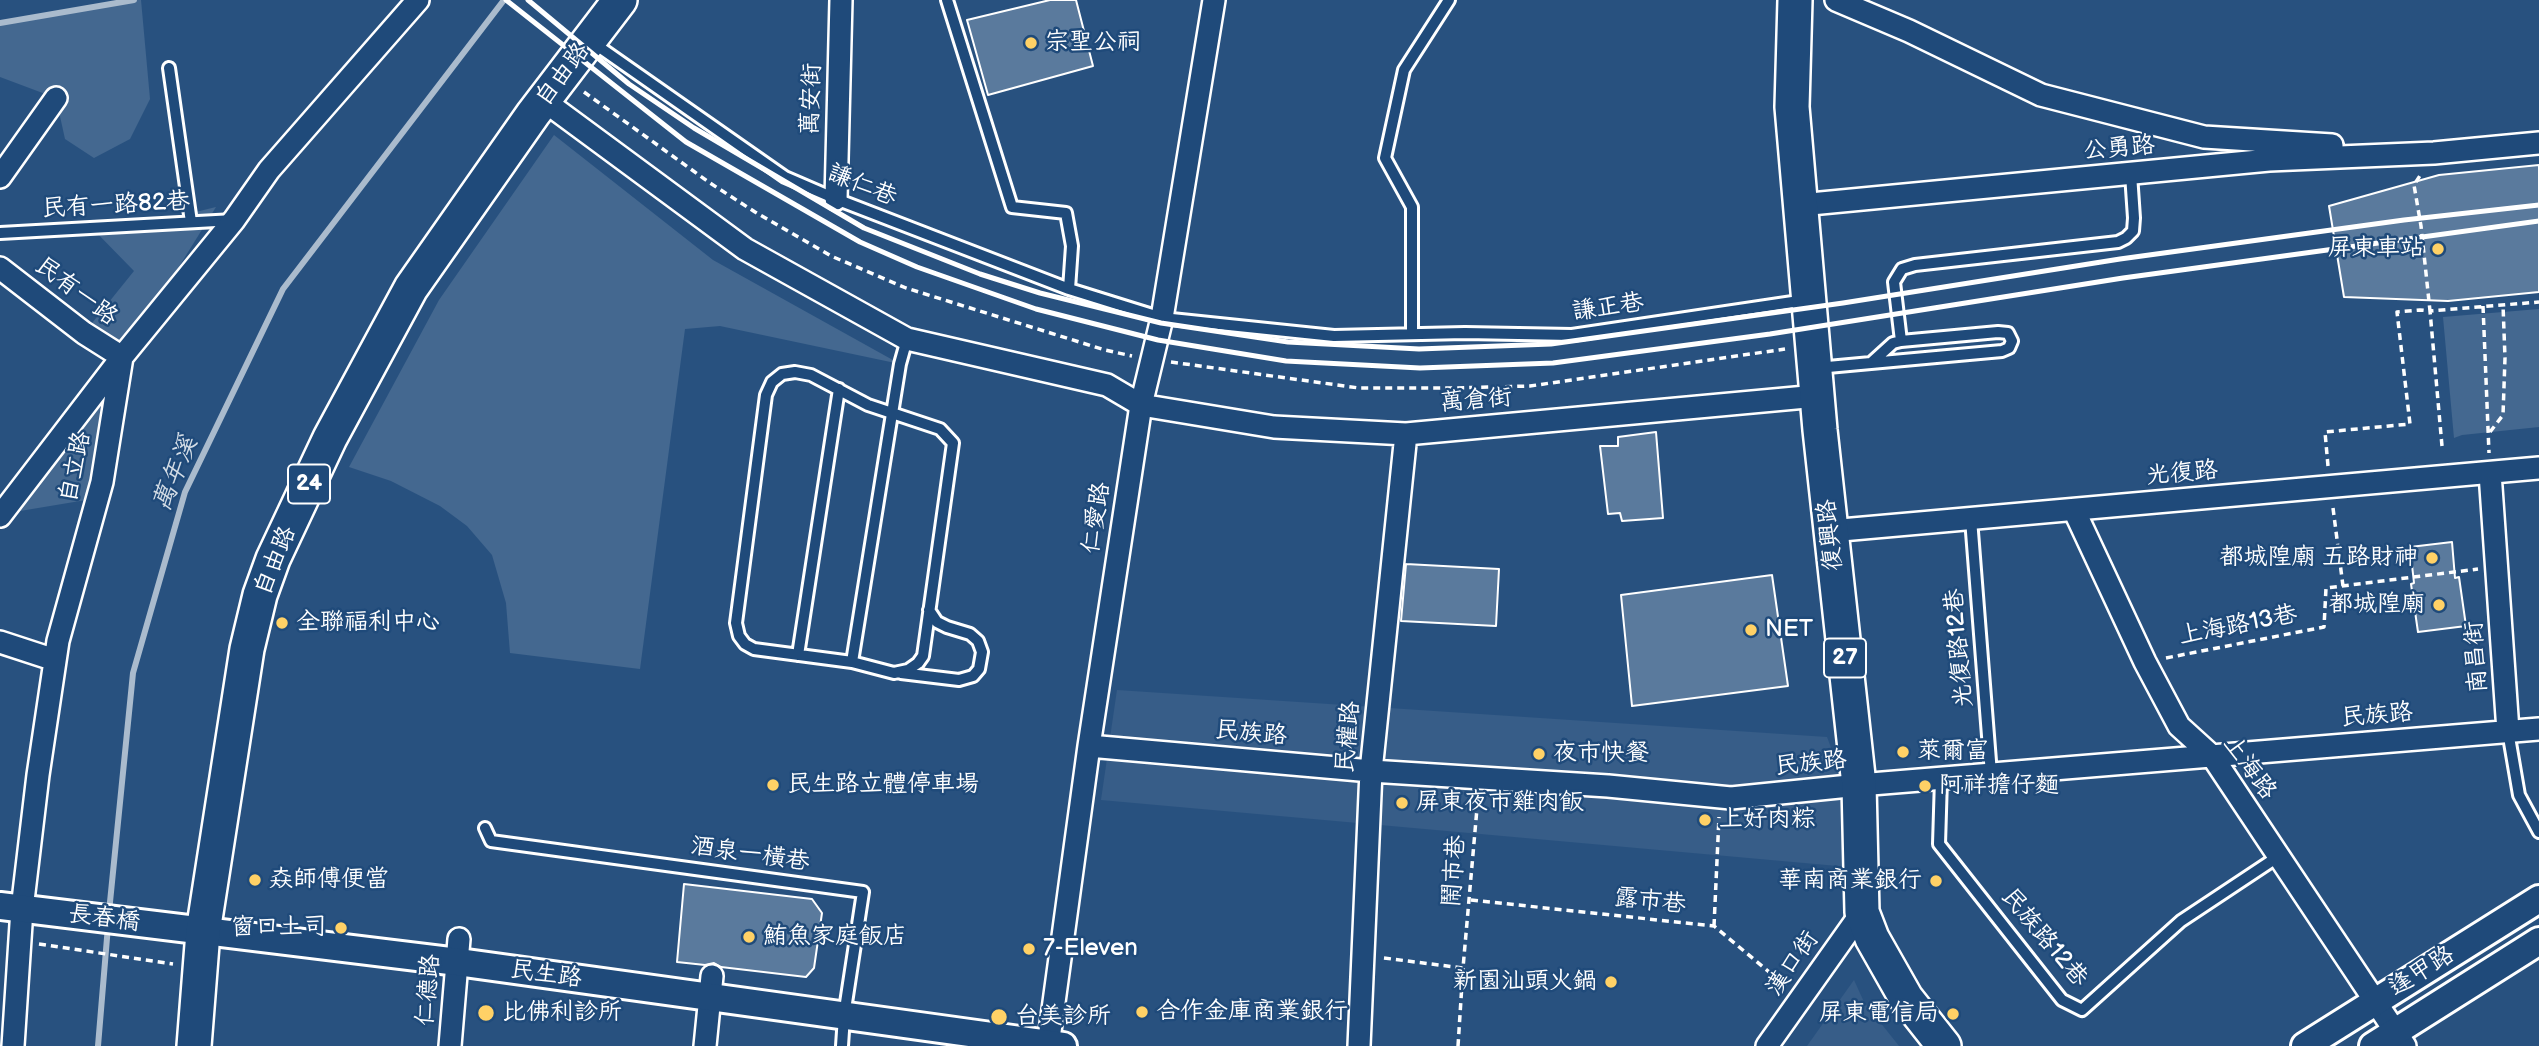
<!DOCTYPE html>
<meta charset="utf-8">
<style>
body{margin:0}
canvas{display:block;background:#28517f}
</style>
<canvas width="2539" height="1046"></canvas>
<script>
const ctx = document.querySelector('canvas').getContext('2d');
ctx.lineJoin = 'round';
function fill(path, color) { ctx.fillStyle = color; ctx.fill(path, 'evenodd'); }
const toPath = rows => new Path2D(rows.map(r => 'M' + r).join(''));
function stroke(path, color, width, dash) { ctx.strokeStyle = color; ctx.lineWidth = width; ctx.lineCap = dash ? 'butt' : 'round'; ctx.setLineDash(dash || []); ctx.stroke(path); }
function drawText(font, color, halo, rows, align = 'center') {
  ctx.font = font + ' "Balsamiq Sans","LXGW WenKai TC",sans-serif'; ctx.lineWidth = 5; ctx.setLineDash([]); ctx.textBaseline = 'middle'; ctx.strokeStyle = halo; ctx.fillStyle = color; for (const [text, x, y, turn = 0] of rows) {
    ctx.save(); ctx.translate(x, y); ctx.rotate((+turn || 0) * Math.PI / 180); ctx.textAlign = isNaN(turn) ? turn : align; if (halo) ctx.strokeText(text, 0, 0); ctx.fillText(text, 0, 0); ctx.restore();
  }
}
fill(toPath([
 [1117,690,1827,737,1847,790,1849,867,1101,800],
 [1854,980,1864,1002,1899,1046,1807,1046]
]), '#375d88');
fill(toPath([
 [134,0,141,0,150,99,130,139,94,158,65,139,56,98,0,77,0,23],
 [554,135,713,260,900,364,720,326,685,329,640,669,510,653,506,603,492,555,467,526,440,506,391,481,349,467,439,300],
 [216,207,126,352,98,498,2,514,122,357,84,333,134,271,92,228,163,220],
 [2539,309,2539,427,2462,435,2454,438,2443,317]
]), '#446890');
stroke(toPath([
 [0,23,134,0],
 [109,912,133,673,185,492,283,289,504,0],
 [98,1046,108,926]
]), '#aabbcd', 6);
const building = toPath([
 [1050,0,1076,0,1093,66,988,95,967,20,1050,0],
 [2539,165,2539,292,2448,301,2344,297,2329,206,2439,175,2539,165],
 [1656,432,1663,518,1622,521,1620,513,1608,514,1600,446,1618,446,1618,437,1656,432],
 [2452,542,2455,578,2459,577,2466,626,2418,632,2411,584,2414,583,2410,547,2452,542],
 [1406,564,1499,569,1496,626,1401,621,1406,564],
 [1772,575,1788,686,1632,706,1621,595,1772,575],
 [684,884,812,899,822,913,814,968,806,977,721,967,714,963,705,965,677,962,684,884]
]);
fill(building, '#5a7a9d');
stroke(building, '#fff', 2);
const service = toPath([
 [947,0,1012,207,1066,213,1072,246,1069,289],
 [592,42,785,177,836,199,1069,289,1162,318,1334,336,1465,333,1572,335,1806,300],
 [169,68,191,222],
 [0,233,234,220],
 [1412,334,1412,207,1385,158,1404,70,1449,0],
 [1901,341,1894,282,1902,269,1915,265,2118,242,2126,238,2133,231,2134,218,2131,174],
 [1817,368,1871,363,2002,351,2009,348,2012,341,2008,333,1998,332,1901,341,1893,343,1871,363],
 [795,372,811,375,868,405,940,429,953,443,923,656,918,663,908,670,894,673,852,662,754,649,745,644,739,636,736,623,766,395,772,382,782,374,795,372],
 [1971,519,1991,774],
 [798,655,839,389],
 [852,662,900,364,907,339],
 [901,673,959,680,973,676,979,669,982,652,978,641,970,634,947,627,937,622,929,610],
 [2508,731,2519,795,2539,832],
 [1941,779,1939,844,2062,1000,2082,1010,2181,921,2279,856],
 [485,828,491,841,863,892,844,1016,842,1046]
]);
const minor = toPath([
 [1836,0,1909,31,2041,95,2204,137,2332,145],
 [543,100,745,249,907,339,1107,385,1141,405,1274,427,1406,434,1817,396],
 [0,177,56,98],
 [836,199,841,0],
 [1800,205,2269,160,2434,153,2539,143],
 [0,268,84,333,122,357],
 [2490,473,2508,731],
 [2074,510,2145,662,2179,726,2212,756,2405,1046],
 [0,516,122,357,234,220,269,170,418,0],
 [1830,531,2539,468],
 [0,642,55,660],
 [1089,746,1371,771,1608,786,1731,798,1859,785,2539,729],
 [13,1046,22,909,38,775,58,641,102,482,122,357],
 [450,1046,459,939],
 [705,1046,712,976],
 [1048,1046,1089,746,1141,405,1162,318,1214,0],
 [1359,1046,1371,771,1406,434],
 [1767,1046,1862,912]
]);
const tertiary = toPath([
 [0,906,458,962,1063,1046],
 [2305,1046,2539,899],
 [2373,1046,2539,941]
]);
const primary = toPath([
 [1795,0,1792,107,1820,430,1859,785,1862,912,1872,938,1906,998,1944,1046],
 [194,1046,203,932,247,649,260,595,273,559,330,438,411,288,533,114,620,0]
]);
stroke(service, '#fff', 16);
stroke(minor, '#fff', 26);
stroke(tertiary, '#fff', 32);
stroke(primary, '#fff', 38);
stroke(toPath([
 [584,92,710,183,755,212,831,256,906,288,1105,350,1132,356],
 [2483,306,2489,453],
 [1171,362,1359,388,1455,388,1530,386,1785,349],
 [2490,432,2503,415,2505,358,2503,305],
 [2442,446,2430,311,2539,302],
 [2328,466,2325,432,2410,424,2397,312,2420,310,2430,311,2421,226,2414,185,2421,174],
 [2333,508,2343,586],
 [2166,658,2324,627,2326,588,2478,569],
 [1471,900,1714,926,1786,986],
 [1714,926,1719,817],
 [39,944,173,964],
 [1384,958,1463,968,1478,797],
 [1458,1046,1463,968]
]), '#fff', 3.5, [7, 5]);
stroke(service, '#1f4a7a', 10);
stroke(minor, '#1f4a7a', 21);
stroke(tertiary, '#1f4a7a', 26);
stroke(primary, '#1f4a7a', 33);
stroke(toPath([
 [506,0,686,142,860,242,917,267,1036,309,1158,340,1286,361,1420,368,1553,363,1770,334,2123,278,2539,221],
 [528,0,629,84,694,128,864,228,980,274,1040,293,1161,323,1288,342,1419,349,1551,344,1843,303,2120,259,2404,220,2539,205]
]), '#fff', 5);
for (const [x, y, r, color] of [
 [1031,43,7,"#ffd166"],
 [2438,249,7,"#ffd166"],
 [2432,558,7,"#ffd166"],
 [2439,605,7,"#ffd166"],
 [282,623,7,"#ffd166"],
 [1751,630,7,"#ffd166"],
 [1903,752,7,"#ffd166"],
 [1539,754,7,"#ffd166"],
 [773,785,7,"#ffd166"],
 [1925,786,7,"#ffd166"],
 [1402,803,7,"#ffd166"],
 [1705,820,7,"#ffd166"],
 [255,880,7,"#ffd166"],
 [1936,881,7,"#ffd166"],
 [341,928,7,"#ffd166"],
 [749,937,7,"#ffd166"],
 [1029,949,7,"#ffd166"],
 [1611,982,7,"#ffd166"],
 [1142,1012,7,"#ffd166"],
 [486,1013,9,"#ffd166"],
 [1953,1014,7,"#ffd166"],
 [999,1017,9,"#ffd166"]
]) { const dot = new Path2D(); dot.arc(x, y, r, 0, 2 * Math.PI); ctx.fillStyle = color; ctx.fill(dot); stroke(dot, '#1f4a7a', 2.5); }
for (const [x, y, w] of [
 [309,484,42],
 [1845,658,42]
]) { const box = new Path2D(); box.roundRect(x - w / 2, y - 19.5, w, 39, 5); ctx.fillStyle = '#1f4a7a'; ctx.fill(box); stroke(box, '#fff', 2); }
drawText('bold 23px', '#fff', null, [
 ["24",309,484],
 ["27",1845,658]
]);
drawText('24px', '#fff', '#1f4a7a', [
 ["宗聖公祠",1045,43],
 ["屏東車站",2424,249,"right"],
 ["都城隍廟 五路財神",2418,558,"right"],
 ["都城隍廟",2425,605,"right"],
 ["全聯福利中心",296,623],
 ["NET",1765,630],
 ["萊爾富",1917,752],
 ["夜市快餐",1553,754],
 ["民生路立體停車場",787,785],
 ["阿祥擔仔麵",1939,786],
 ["屏東夜市雞肉飯",1416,803],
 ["上好肉粽",1719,820],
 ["𡘙師傅便當",269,880],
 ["華南商業銀行",1922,881,"right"],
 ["窗口土司",327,928,"right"],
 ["鮪魚家庭飯店",763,937],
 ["7-Eleven",1043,949],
 ["新園汕頭火鍋",1597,982,"right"],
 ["合作金庫商業銀行",1156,1012],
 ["比佛利診所",502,1013],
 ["屏東電信局",1939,1014,"right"],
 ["台美診所",1015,1017]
], 'left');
drawText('24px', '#fff', '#1f4a7a', [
 ["自由路",563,75,-53],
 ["萬安街",812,99,-88],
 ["公勇路",2119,149,-5],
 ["謙仁巷",862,186,22],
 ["民有一路82巷",116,206,-3],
 ["民有一路",76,292,37],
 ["謙正巷",1608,308,-8],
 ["萬倉街",1476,401,-5],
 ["自立路",76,467,-78],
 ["光復路",2182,474,-5],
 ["仁愛路",1097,518,-81],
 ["復興路",1831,535,-96],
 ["自由路",276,561,-68],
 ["上海路13巷",2238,626,-11],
 ["光復路12巷",1960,648,-95],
 ["南昌街",2477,657,-94],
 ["民族路",2377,716,-5],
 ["民族路",1251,734,5],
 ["民權路",1349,737,-85],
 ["民族路",1811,764,-6],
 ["上海路",2249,768,54],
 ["酒泉一橫巷",750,855,8],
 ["鬧市巷",1455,871,-86],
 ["露市巷",1650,902,6],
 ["長春橋",104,919,7],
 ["民族路12巷",2044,938,50],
 ["漢口街",1793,964,-55],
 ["逢甲路",2422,972,-32],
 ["民生路",546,975,8],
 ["仁德路",429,990,-85]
]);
drawText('italic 26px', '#d4dde6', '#1f4a7a', [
 ["萬年溪",176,474,-68]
]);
</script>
